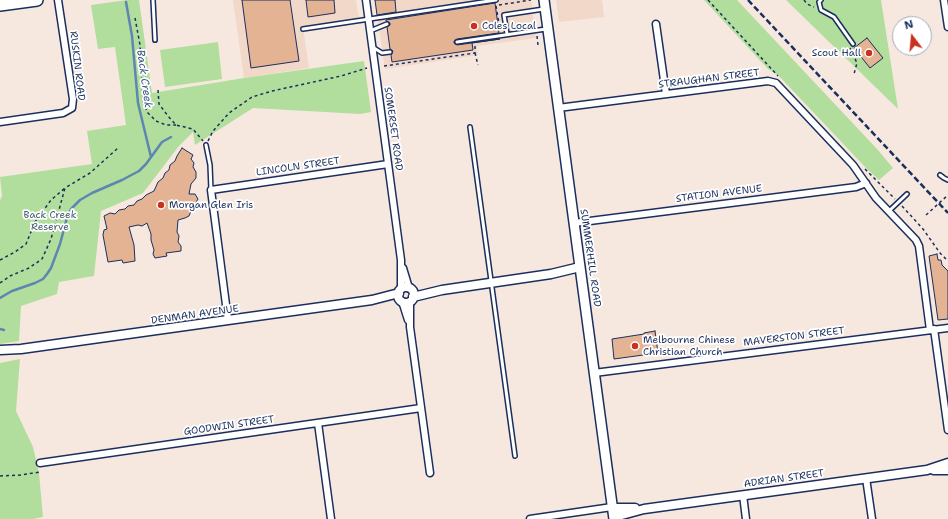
<!DOCTYPE html>
<style>
body{margin:0}
#map{position:relative;width:948px;height:519px;overflow:hidden;background:#f7e8df;font-family:"Shantell Sans",sans-serif}
canvas{display:block}
.north{position:absolute;left:892px;top:16px;width:40px;height:40px;box-sizing:border-box;background:#fff;border:1px solid #a4acbf;border-radius:50%;rotate:344deg;font-size:11px;font-weight:700;line-height:16px;text-align:center;color:#1b2f5e}
.north::after{content:'';display:block;margin:auto;width:14px;height:18px;background:#c8321e;clip-path:polygon(50% 0,100% 100%,50% 72%,0 100%)}
</style>
<div id="map">
<canvas width="948" height="519"></canvas>
<div class="north">N</div>
</div>
<script>
const ctx = document.querySelector('canvas').getContext('2d');
ctx.lineJoin = 'round';
function fill(path, color) { ctx.fillStyle = color; ctx.fill(path, 'evenodd'); }
const toPath = rows => new Path2D(rows.map(r => 'M' + r).join(''));
function stroke(path, color, width, dash) { ctx.strokeStyle = color; ctx.lineWidth = width; ctx.lineCap = dash ? 'butt' : 'round'; ctx.setLineDash(dash || []); ctx.stroke(path); }
function drawText(font, color, halo, rows, align = 'center') {
  ctx.font = font + ' "Shantell Sans",sans-serif'; ctx.lineWidth = 3.5; ctx.setLineDash([]); ctx.textBaseline = 'middle'; ctx.strokeStyle = halo; ctx.fillStyle = color; for (const [text, x, y, turn = 0] of rows) {
    ctx.save(); ctx.translate(x, y); ctx.rotate((+turn || 0) * Math.PI / 180); ctx.textAlign = isNaN(turn) ? turn : align; if (halo) ctx.strokeText(text, 0, 0); ctx.fillText(text, 0, 0); ctx.restore();
  }
}
fill(toPath([
 [233,0,356,0,359,19,303,27,309,68,244,78],
 [375,0,531,0,536,38,477,46,478,55,385,69],
 [556,0,602,0,604,17,559,22]
]), '#f1d8c8');
fill(toPath([
 [127,0,139,0,152,93,244,78,364,61,371,112,360,114,253,108,195,145,193,132,179,146,143,193,101,211,94,276,59,282,57,294,21,306,19,341,0,344,0,200,2,196,0,177,92,164,87,131,126,125,115,47,98,49,91,5],
 [704,0,737,0,878,150,893,168,879,180,866,168,779,76,768,69],
 [786,0,881,0,898,109],
 [218,42,222,79,165,87,160,50],
 [20,359,16,411,33,447,39,473,43,517,33,519,0,519,0,363]
]), '#b1de9c');
stroke(toPath([
 [126,2,132,36,138,103,151,157],
 [0,298,12,291,35,283,43,279,47,274,51,268,60,244,68,214,72,208,80,200,92,193,122,180,139,171,146,164,162,142,171,137],
 [0,329,4,330]
]), '#5f86b1', 2.5);
const building = toPath([
 [242,0,290,0,299,61,251,68,242,0],
 [306,0,334,0,335,13,308,17,306,0],
 [375,0,395,0,396,12,377,15,375,0],
 [495,3,499,33,457,39,454,41,454,43,457,45,500,39,472,43,473,50,392,62,391,55,393,51,390,49,387,27,390,25,390,23,386,21,386,20,495,3],
 [867,38,883,58,870,68,854,48,867,38],
 [182,148,193,155,191,159,194,163,193,167,196,172,196,178,191,184,189,194,195,194,198,199,195,204,189,205,191,211,189,216,185,218,178,220,177,232,179,236,178,242,181,246,181,251,166,253,167,256,155,258,153,254,154,250,151,240,151,234,147,223,142,226,138,225,129,227,134,245,135,261,123,263,122,260,108,262,103,235,104,230,107,229,104,216,110,213,115,214,119,210,125,209,128,206,134,205,137,201,142,199,146,195,154,191,158,182,163,178,165,173,169,170,170,165,175,161,177,156,182,148],
 [937,254,938,260,941,260,942,265,948,271,948,319,938,320,929,256,937,254],
 [655,331,658,353,614,359,612,339,644,334,644,333,655,331]
]);
fill(building, '#e3b394');
stroke(building, '#1b2f5e', 1);
const service = toPath([
 [153,0,155,40],
 [821,0,819,2,821,10,834,17,853,44],
 [303,29,496,0],
 [370,31,387,24],
 [507,34,504,15,544,9],
 [457,42,546,29],
 [374,48,382,53,390,52],
 [470,127,515,456],
 [206,145,210,165,211,190],
 [940,175,944,178,948,180],
 [889,211,907,194]
]);
const minor = toPath([
 [366,0,401,260,401,289],
 [944,0,948,27],
 [656,24,666,94],
 [558,108,768,81,776,83,853,165,876,198,916,240,919,246,930,330],
 [0,122,63,113,72,108,73,99,58,0],
 [574,223,856,187,866,183],
 [403,268,409,288],
 [402,301,408,320],
 [410,301,410,327,430,473],
 [228,320,211,190,388,164],
 [934,329,948,430],
 [594,373,948,328],
 [318,423,331,519],
 [40,463,421,408],
 [866,478,872,519],
 [743,495,746,519],
 [530,519,612,507]
]);
const tertiary = toPath([
 '398 295a8 8 0 1 1 16 0a8 8 0 1 1-16 0Z',
 [413,297,442,290,551,274,580,267],
 [0,350,21,349,228,320,372,300,399,293],
 [934,470,948,470],
 [613,508,635,508],
 [614,517,644,509,927,470,948,463]
]);
const secondary = toPath([
 [544,0,614,519]
]);
const trunk = toPath([
 [0,5,37,0]
]);
stroke(service, '#1b2f5e', 6);
stroke(minor, '#1b2f5e', 9);
stroke(tertiary, '#1b2f5e', 11);
stroke(secondary, '#1b2f5e', 12);
stroke(trunk, '#1b2f5e', 14);
stroke(toPath([
 [708,0,778,76],
 [804,0,807,4,814,7],
 [499,5,531,0],
 [496,6,500,29],
 [135,18,140,45,143,101,147,112,156,121,166,125,176,125],
 [537,36,538,45,541,45],
 [850,48,857,63,854,74],
 [475,53,478,65],
 [384,66,475,53,475,46],
 [158,90,159,104,168,116,176,125,193,129,203,141],
 [208,141,213,131,229,113,252,97,272,91,341,76,367,68],
 [865,169,895,199],
 [902,206,923,229,940,253,948,261],
 [926,215,948,195],
 [0,260,15,252,26,244,35,222,51,200,65,188],
 [0,283,10,276,29,268,42,259,51,239,65,188,90,173,118,148],
 [0,476,21,475,40,472]
]), '#1b2f5e', 1.5, [3, 3]);
stroke(service, '#fff', 3);
stroke(minor, '#fff', 6);
stroke(tertiary, '#fff', 8);
stroke(secondary, '#fff', 9);
stroke(trunk, '#fff', 11);
stroke(toPath([
 [748,0,948,213]
]), '#1b2f5e', 2.5, [6, 3]);
for (const [x, y, r, color] of [
 [474,26,4,"#c8321e"],
 [869,53,4,"#c8321e"],
 [161,205,4,"#c8321e"],
 [635,346,4,"#c8321e"]
]) { const dot = new Path2D(); dot.arc(x, y, r, 0, 2 * Math.PI); ctx.fillStyle = color; ctx.fill(dot); stroke(dot, '#fff', 1.5); }
drawText('10px', '#1b2f5e', '#fff', [
 ["Coles Local",482,26],
 ["Scout Hall",861,53,"right"],
 ["Morgan Glen Iris",169,205],
 ["Melbourne Chinese",643,340],
 ["Christian Church",643,352]
], 'left');
drawText('10px', '#1b2f5e', '#fff', [
 ["RUSKIN ROAD",77,66,83],
 ["STRAUGHAN STREET",709,79,-7],
 ["SOMERSET ROAD",393,129,82],
 ["LINCOLN STREET",298,167,-8],
 ["STATION AVENUE",719,194,-7],
 ["SUMMERHILL ROAD",590,258,82],
 ["DENMAN AVENUE",195,315,-8],
 ["MAVERSTON STREET",794,337,-7],
 ["GOODWIN STREET",229,426,-8],
 ["ADRIAN STREET",784,479,-8]
]);
drawText('10px', '#405b6e', '#fff', [
 ["Back Creek",50,215],
 ["Reserve",50,227]
]);
drawText('italic 11px', '#3d5a88', '#fff', [
 ["Back Creek",144,79,82]
]);
</script>
